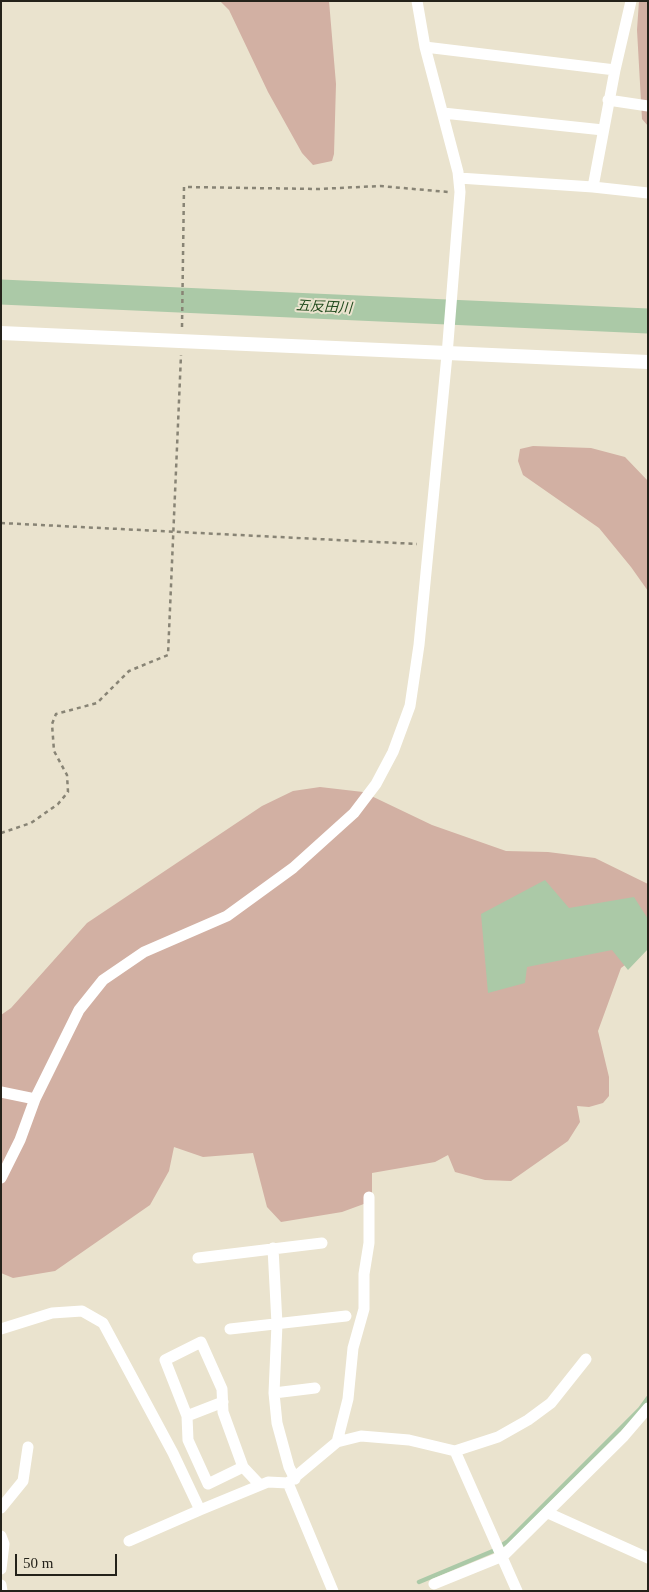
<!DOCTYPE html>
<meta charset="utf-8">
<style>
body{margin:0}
#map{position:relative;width:649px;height:1592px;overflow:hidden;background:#eae3ce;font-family:Georgia,serif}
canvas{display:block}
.frame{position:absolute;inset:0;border:2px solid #24221a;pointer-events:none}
.scale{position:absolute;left:15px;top:1554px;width:102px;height:22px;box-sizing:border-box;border:2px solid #24221a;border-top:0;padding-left:6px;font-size:15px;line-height:18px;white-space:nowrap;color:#24221a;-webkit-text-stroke:4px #eae3ce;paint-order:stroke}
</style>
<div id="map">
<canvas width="649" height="1592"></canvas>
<div class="frame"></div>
<div class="scale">50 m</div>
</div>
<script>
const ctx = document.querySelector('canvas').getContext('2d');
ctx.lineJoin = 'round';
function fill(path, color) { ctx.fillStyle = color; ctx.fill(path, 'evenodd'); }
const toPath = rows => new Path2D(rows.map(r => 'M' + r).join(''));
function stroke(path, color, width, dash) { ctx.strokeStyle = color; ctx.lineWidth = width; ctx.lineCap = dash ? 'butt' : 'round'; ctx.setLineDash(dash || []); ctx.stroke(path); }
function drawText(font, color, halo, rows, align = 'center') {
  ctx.font = font + ' Georgia,"Noto Sans JP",serif'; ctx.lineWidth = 4; ctx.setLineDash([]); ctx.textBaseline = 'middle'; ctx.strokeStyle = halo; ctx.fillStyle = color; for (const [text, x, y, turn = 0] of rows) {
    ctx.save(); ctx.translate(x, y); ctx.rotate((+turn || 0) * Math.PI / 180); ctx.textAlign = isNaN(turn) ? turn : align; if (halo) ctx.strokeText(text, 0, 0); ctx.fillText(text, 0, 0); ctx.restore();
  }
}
fill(toPath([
 [220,1,329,1,336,84,334,154,332,161,313,165,302,153,268,92,229,10],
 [639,1,648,1,648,126,642,119,637,30],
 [533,446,591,448,625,457,648,481,648,591,631,567,599,528,523,475,518,461,520,449],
 [320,787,363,792,432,825,506,851,548,852,595,858,648,884,648,948,621,968,598,1031,609,1077,609,1096,603,1103,589,1107,577,1106,580,1122,568,1141,511,1181,485,1180,455,1172,448,1155,435,1162,372,1173,372,1201,342,1212,281,1222,267,1207,253,1153,203,1157,174,1147,169,1171,150,1205,55,1271,13,1278,1,1273,1,1015,11,1008,87,923,262,806,293,791]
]), '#d2b0a3');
fill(toPath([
 [545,880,569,908,634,897,648,919,648,949,628,970,612,950,527,967,525,983,488,993,481,914]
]), '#abc9a7');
stroke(toPath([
 [419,1582,493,1551,507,1542,640,1409,648,1398]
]), '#abc9a7', 4.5);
stroke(toPath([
 [1,292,648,321]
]), '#abc9a7', 25);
stroke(toPath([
 [182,327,184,187,318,189,380,186,448,192],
 [1,523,417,544],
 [1,833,31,823,58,804,68,792,67,775,54,751,52,724,56,714,97,703,129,671,168,655,181,355]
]), '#888475', 2.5, [4, 4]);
stroke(toPath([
 [425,47,615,70],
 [608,100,648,106],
 [443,113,603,130],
 [459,178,593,187,648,193],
 [593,187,615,70,631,1],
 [1,1092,35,1099],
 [1,1178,20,1140,35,1099,79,1010,103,980,144,952,227,916,293,868,354,813,376,784,393,752,410,706,419,645,447,355,460,192,458,172,425,47,417,1],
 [273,1248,277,1324,274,1393,277,1423,289,1467,295,1479],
 [198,1258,322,1243],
 [1,1329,52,1313,82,1311,103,1323,173,1453,200,1510,268,1482,288,1483,337,1442,361,1436,409,1440,455,1451,517,1591],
 [230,1329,346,1316],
 [274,1393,315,1388],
 [187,1416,223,1402],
 [337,1442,348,1399,353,1348,364,1309,364,1274,369,1243,369,1197],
 [455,1451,498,1437,528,1420,551,1403,586,1359],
 [243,1467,208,1484,188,1440,187,1416,165,1360,201,1342,222,1389,223,1412,243,1467,260,1485],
 [288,1483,333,1591],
 [1,1508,23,1481,28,1447],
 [548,1513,648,1558],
 [1,1536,4,1544,1,1569],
 [129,1541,200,1510],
 [434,1584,503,1556,624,1436,648,1408],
 [1,1585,2,1591]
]), '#fff', 11);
stroke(toPath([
 [1,333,648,362]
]), '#fff', 14);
drawText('italic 14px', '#224b1e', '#eae3ce', [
 ["五反田川",324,306,3]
]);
</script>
